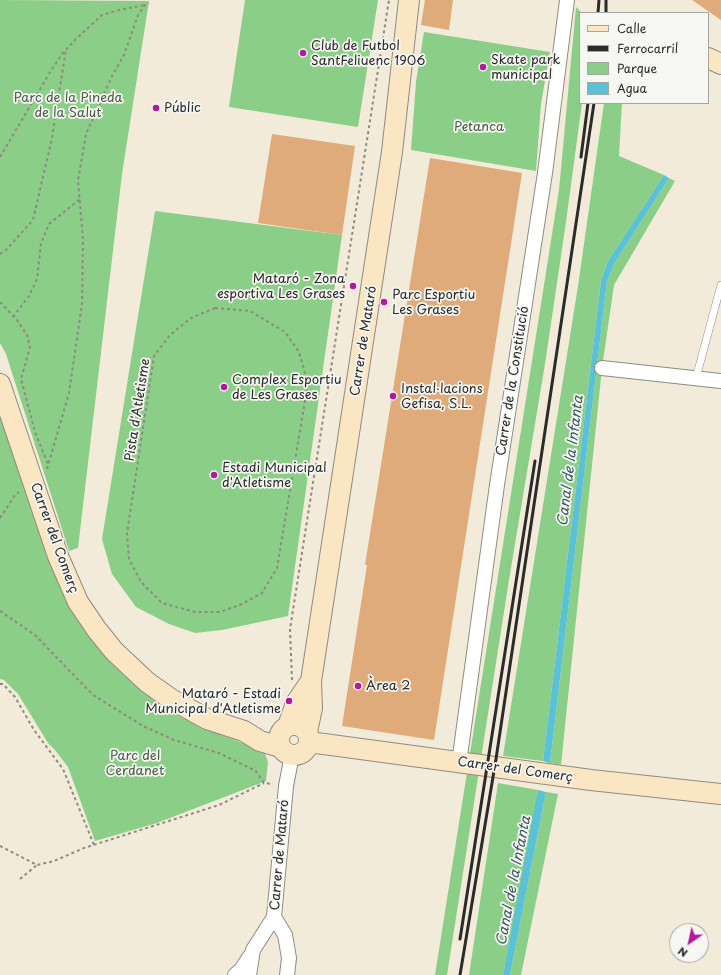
<!DOCTYPE html>
<meta charset="utf-8">
<style>
body{margin:0}
#map{position:relative;width:721px;height:975px;overflow:hidden;background:#f3ebda;font-family:"Playpen Sans",sans-serif}
canvas{display:block}
.legend{position:absolute;left:579px;top:12px;width:130px;height:92px;box-sizing:border-box;background:#f6f6f2;border:1px solid #a5a5a2;margin:0;padding:5px 7px;list-style:none;font-size:12px;color:#2b2b2b}
.legend li{display:flex;align-items:center;gap:8px;height:20px}
.legend b{width:20px;border:1px solid #a5a5a2}
.north{position:absolute;left:669px;top:923px;width:40px;height:40px;box-sizing:border-box;background:#f6f6f2;border:1px solid #a5a5a2;border-radius:50%;rotate:214deg;font-size:11px;font-weight:700;line-height:16px;text-align:center;color:#2b2b2b}
.north::after{content:'';display:block;margin:auto;width:14px;height:18px;background:#b5179e;clip-path:polygon(50% 0,100% 100%,50% 72%,0 100%)}
</style>
<div id="map">
<canvas width="721" height="975"></canvas>
<ul class="legend">
<li><b style="height:5px;background:#fbe6c4"></b>Calle</li>
<li><b style="height:5px;background:#2b2b2b"></b>Ferrocarril</li>
<li><b style="height:11px;background:#8ace87"></b>Parque</li>
<li><b style="height:11px;background:#5ac1d7"></b>Agua</li>
</ul>
<div class="north">N</div>
</div>
<script>
const ctx = document.querySelector('canvas').getContext('2d');
ctx.lineJoin = 'round';
function fill(path, color) { ctx.fillStyle = color; ctx.fill(path, 'evenodd'); }
const toPath = rows => new Path2D(rows.map(r => 'M' + r).join(''));
function stroke(path, color, width, dash) { ctx.strokeStyle = color; ctx.lineWidth = width; ctx.lineCap = dash ? 'butt' : 'round'; ctx.setLineDash(dash || []); ctx.stroke(path); }
function drawText(font, color, halo, rows, align = 'center') {
  ctx.font = font + ' "Playpen Sans",sans-serif'; ctx.lineWidth = 3.5; ctx.setLineDash([]); ctx.textBaseline = 'middle'; ctx.strokeStyle = halo; ctx.fillStyle = color; for (const [text, x, y, turn = 0] of rows) {
    ctx.save(); ctx.translate(x, y); ctx.rotate((+turn || 0) * Math.PI / 180); ctx.textAlign = isNaN(turn) ? turn : align; if (halo) ctx.strokeText(text, 0, 0); ctx.fillText(text, 0, 0); ctx.restore();
  }
}
fill(toPath([
 [0,0,149,1,122,174,78,548,69,551,6,354,0,343],
 [245,0,378,0,358,127,229,107],
 [576,7,582,13,580,13,580,103,582,103,566,222,545,364,509,580,447,975,435,975,559,190],
 [424,32,550,52,541,104,536,171,411,150,416,82],
 [604,103,622,103,619,156,664,175,608,261,601,281,543,761,503,756,578,286],
 [669,178,675,181,614,285,602,368,561,765,550,763,607,281,614,264],
 [155,211,342,235,288,616,222,630,195,633,169,624,136,607,112,574,102,539],
 [0,415,30,505,58,581,86,633,113,665,140,690,171,712,205,729,257,748,265,754,268,762,266,781,157,823,95,841,68,767,55,750,48,743,18,694,4,680,0,679],
 [498,783,538,790,534,820,503,975,469,975],
 [546,792,558,794,521,975,510,975]
]), '#8ace87');
fill(toPath([
 [664,175,669,178,614,264,607,281,550,763,543,761,601,281,608,261],
 [538,790,546,792,510,975,503,975]
]), '#5ac1d7');
fill(toPath([
 [425,0,453,0,449,30,421,25],
 [692,0,721,0,721,20],
 [272,134,355,146,342,235,258,223],
 [430,158,522,173,434,740,342,726,367,565,365,565]
]), '#dfab7a');
const lane = toPath([
 [696,378,721,285]
]);
const street = toPath([
 [602,368,721,381],
 [459,763,497,485,545,173,567,0],
 [235,975,241,970,250,956],
 [249,975,253,950,274,917],
 [287,975,289,958,285,935,274,917,286,786,292,755]
]);
const secondary = toPath([
 [708,58,721,64],
 [0,384,58,556,78,602,97,630,114,651,147,682,171,699,207,719,244,731,260,741,280,747],
 '279 740a15 15 0 1 1 30 0a15 15 0 1 1-30 0Z',
 [288,726,296,703,311,681],
 [307,732,312,708,311,681,392,152,409,0],
 [309,742,591,780,721,794]
]);
stroke(lane, '#8f8b82', 8);
stroke(street, '#8f8b82', 16);
stroke(secondary, '#8f8b82', 22);
stroke(toPath([
 [0,157,49,74,62,54,76,39,102,15,119,10,145,5],
 [0,254,6,250,33,220,52,138,66,49],
 [0,302,17,320,27,335,30,347,21,379,35,432,48,464],
 [215,308,250,311,285,332,299,352,308,383,277,568,262,593,242,604,220,612,195,612,162,603,141,582,129,559,127,533,154,356,170,335,191,318,215,308],
 [13,317,29,296,37,279,41,243,49,224,80,199],
 [47,469,69,393,82,304,83,239,78,181,86,134,112,76,124,55,138,15,145,5,149,4],
 [0,518,15,495,19,492],
 [0,611,35,635,93,695,143,726,174,740,219,753,256,771,264,783,273,784],
 [292,680,290,629,389,0],
 [0,684,3,684,15,697,34,730,63,769,94,845],
 [0,846,37,865,54,861,84,848,219,805,264,783],
 [20,879,37,865]
]), '#8f8b82', 2, [3, 3]);
stroke(lane, '#fff', 7);
stroke(street, '#fff', 14);
stroke(secondary, '#fbe6c4', 20);
stroke(toPath([
 [598,13,599,0],
 [606,13,606,0],
 [581,157,588,103],
 [460,939,535,461],
 [460,975,496,759,594,103]
]), '#2b2b2b', 3);
for (const [x, y, r, color] of [
 [303,53,4,"#b5179e"],
 [483,67,4,"#b5179e"],
 [156,108,4,"#b5179e"],
 [353,286,4,"#b5179e"],
 [384,302,4,"#b5179e"],
 [224,387,4,"#b5179e"],
 [393,396,4,"#b5179e"],
 [214,475,4,"#b5179e"],
 [358,686,4,"#b5179e"],
 [289,701,4,"#b5179e"]
]) { const dot = new Path2D(); dot.arc(x, y, r, 0, 2 * Math.PI); ctx.fillStyle = color; ctx.fill(dot); stroke(dot, '#f6f6f2', 1.5); }
drawText('13px', '#2b2b2b', '#f6f6f2', [
 ["Club de Futbol",311,46],
 ["SantFeliuenc 1906",311,61],
 ["Skate park",491,60],
 ["municipal",491,75],
 ["Públic",164,108],
 ["Mataró - Zona",345,279,"right"],
 ["esportiva Les Grases",345,294,"right"],
 ["Parc Esportiu",392,295],
 ["Les Grases",392,310],
 ["Complex Esportiu",232,380],
 ["de Les Grases",232,395],
 ["Instal·lacions",401,389],
 ["Gefisa, S.L.",401,404],
 ["Estadi Municipal",222,468],
 ["d'Atletisme",222,483],
 ["Àrea 2",366,686],
 ["Mataró - Estadi",281,694,"right"],
 ["Municipal d'Atletisme",281,709,"right"]
], 'left');
drawText('13px', '#485c47', '#f6f6f2', [
 ["Parc de la Pineda",68,98],
 ["de la Salut",68,113],
 ["Petanca",479,127],
 ["Parc del",135,756],
 ["Cerdanet",135,771]
]);
drawText('13px', '#2b2b2b', '#f6f6f2', [
 ["Carrer de Mataró",364,341,-81],
 ["Carrer de la Constitució",513,381,-81],
 ["Pista d'Atletisme",138,410,-81],
 ["Carrer del Comerç",54,538,70],
 ["Carrer del Comerç",515,770,8],
 ["Carrer de Mataró",280,855,-85]
]);
drawText('italic 14px', '#39585f', '#f6f6f2', [
 ["Canal de la Infanta",571,461,-83],
 ["Canal de la Infanta",514,881,-79]
]);
</script>
